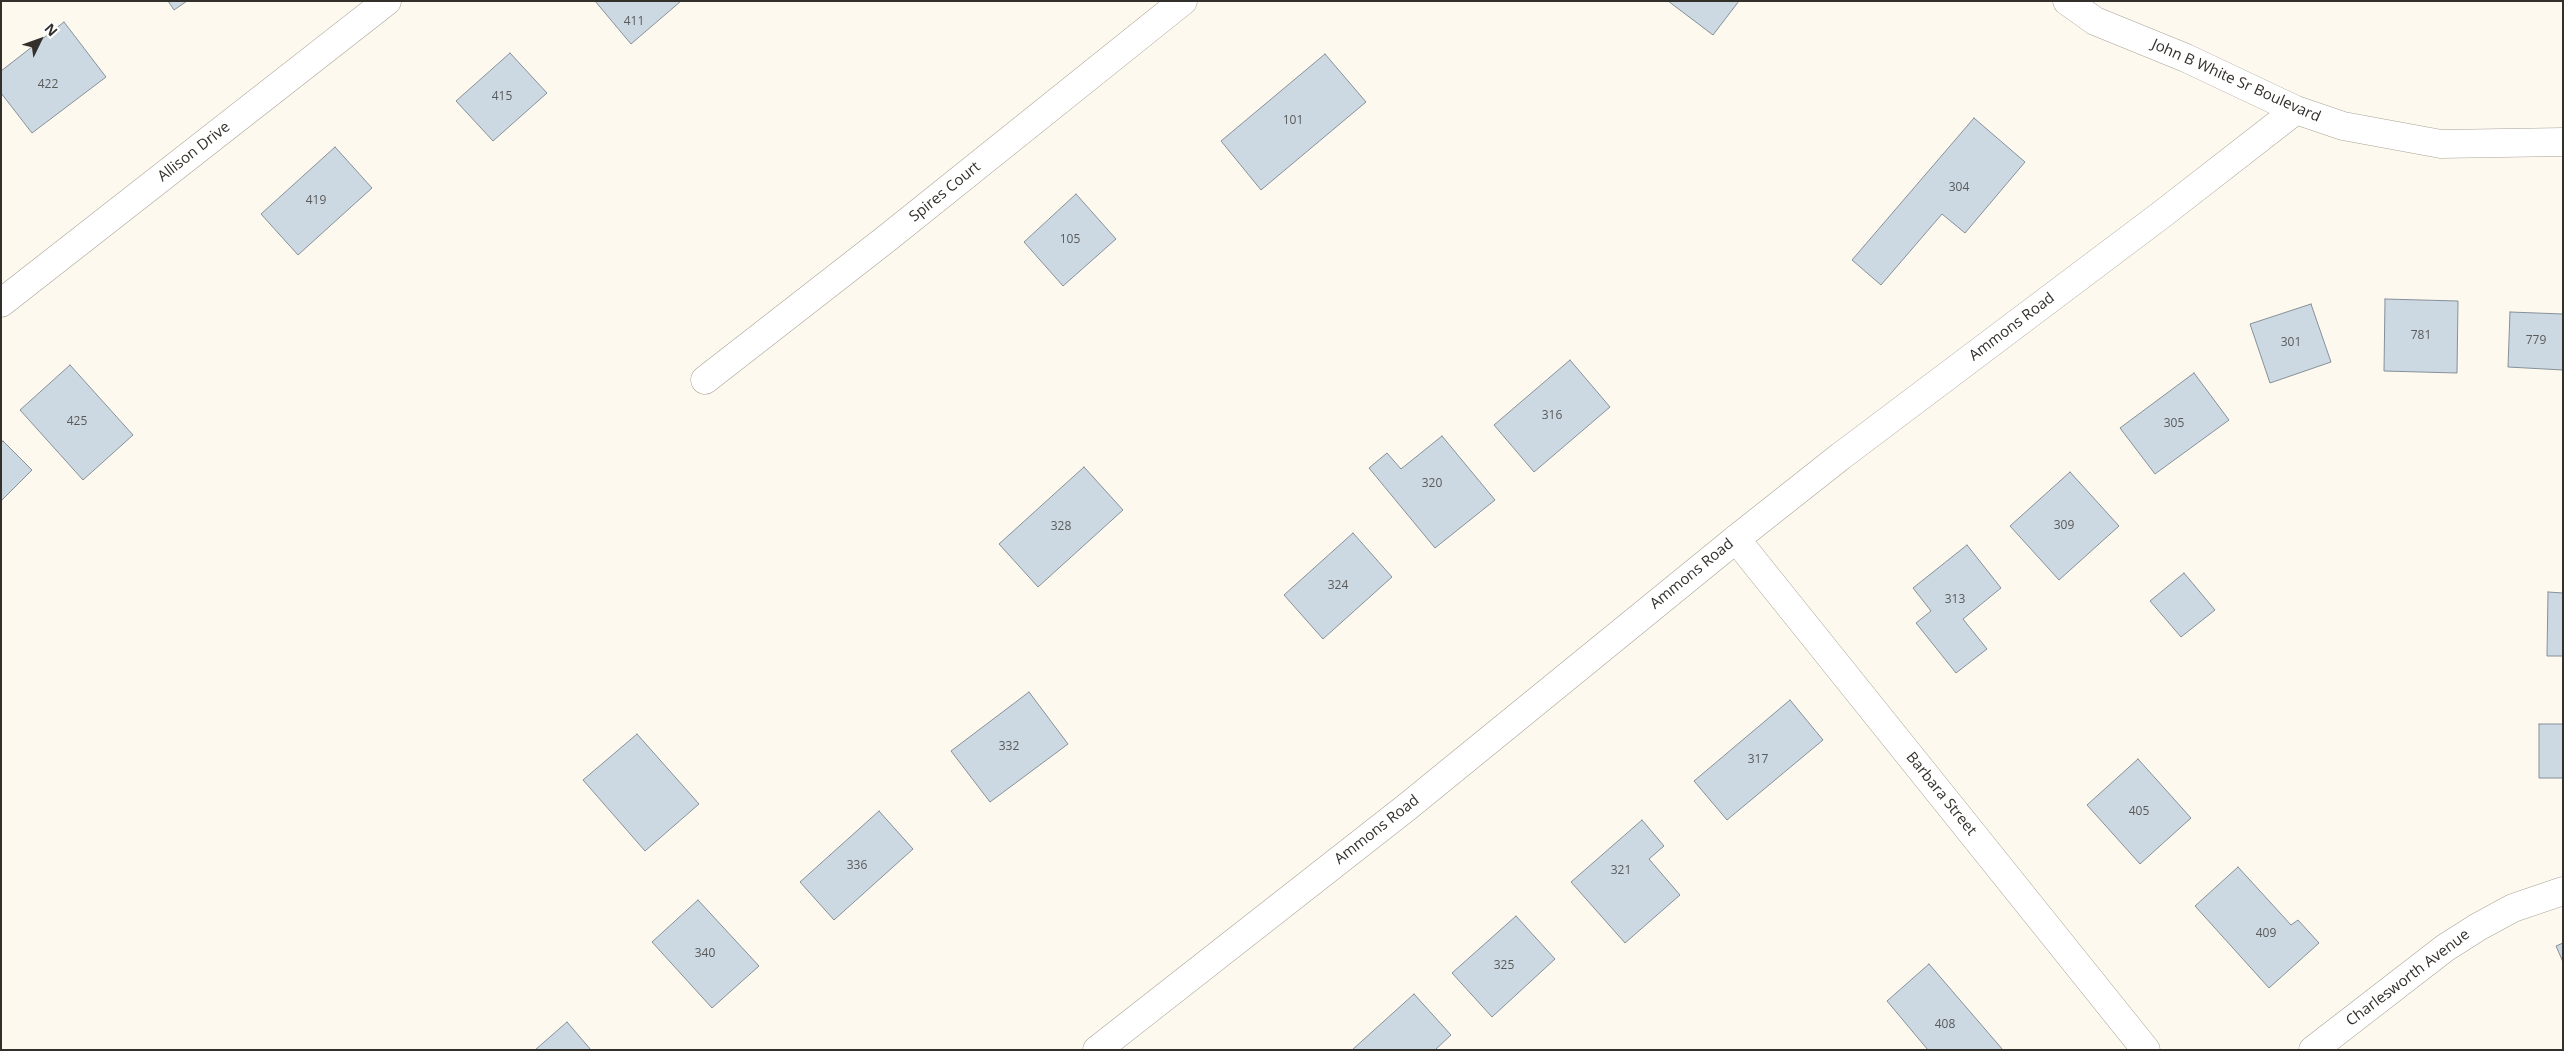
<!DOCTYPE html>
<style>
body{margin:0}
#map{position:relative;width:2564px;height:1051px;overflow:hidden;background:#fef9ef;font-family:"Open Sans",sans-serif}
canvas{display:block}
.frame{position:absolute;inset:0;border:2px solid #33302c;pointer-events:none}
.north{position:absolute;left:15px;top:15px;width:50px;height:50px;-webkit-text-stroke:4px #fff;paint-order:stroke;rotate:48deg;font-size:14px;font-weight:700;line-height:20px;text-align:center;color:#33302c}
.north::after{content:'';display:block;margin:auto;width:18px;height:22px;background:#33302c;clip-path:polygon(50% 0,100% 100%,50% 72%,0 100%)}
</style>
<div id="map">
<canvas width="2564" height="1051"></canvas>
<div class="frame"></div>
<div class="north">N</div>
</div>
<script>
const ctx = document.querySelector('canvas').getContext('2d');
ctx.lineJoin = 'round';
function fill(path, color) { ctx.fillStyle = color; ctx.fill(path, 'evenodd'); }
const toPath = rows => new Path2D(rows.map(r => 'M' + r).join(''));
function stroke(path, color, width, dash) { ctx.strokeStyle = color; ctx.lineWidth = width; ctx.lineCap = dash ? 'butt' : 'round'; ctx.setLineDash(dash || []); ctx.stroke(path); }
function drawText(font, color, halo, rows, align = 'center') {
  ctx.font = font + ' "Open Sans",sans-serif'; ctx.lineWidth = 4; ctx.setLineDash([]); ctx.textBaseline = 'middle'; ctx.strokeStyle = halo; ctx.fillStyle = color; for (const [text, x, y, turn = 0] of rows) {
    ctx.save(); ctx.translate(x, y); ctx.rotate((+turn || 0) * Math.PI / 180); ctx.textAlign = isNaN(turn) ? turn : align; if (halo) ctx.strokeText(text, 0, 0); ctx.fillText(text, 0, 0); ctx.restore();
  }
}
const building = toPath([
 [168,1,187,1,174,10,168,1],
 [595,1,681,1,631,44,595,1],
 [1668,1,1739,1,1713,35,1668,1],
 [64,22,106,77,32,133,1,93,1,71,64,22],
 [510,53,547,93,493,141,456,101,510,53],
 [1325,54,1366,102,1261,190,1221,141,1325,54],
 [1974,118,2025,162,1965,233,1942,214,1881,285,1852,260,1974,118],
 [335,147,372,188,298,255,261,214,335,147],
 [1076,194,1116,239,1063,286,1024,242,1076,194],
 [2385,299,2458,301,2457,373,2384,371,2385,299],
 [2311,304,2331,362,2270,383,2250,324,2311,304],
 [2510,312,2563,314,2563,370,2508,367,2510,312],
 [1570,360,1610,407,1534,472,1494,425,1570,360],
 [70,365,133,435,83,480,20,410,70,365],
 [2194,373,2229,420,2155,474,2120,428,2194,373],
 [1442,436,1495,500,1435,548,1369,468,1387,453,1401,469,1442,436],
 [3,441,32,470,1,501,1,443,3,441],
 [1084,467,1123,510,1038,587,999,544,1084,467],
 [2070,472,2119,526,2059,580,2010,526,2070,472],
 [1353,533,1392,577,1323,639,1284,595,1353,533],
 [1967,545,2001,588,1963,619,1987,649,1956,673,1916,623,1931,611,1913,588,1967,545],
 [2184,573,2215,610,2181,637,2150,601,2184,573],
 [2548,592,2563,593,2563,656,2547,656,2548,592],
 [1029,692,1068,744,990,802,951,751,1029,692],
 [1790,700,1823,740,1727,820,1694,781,1790,700],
 [2539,724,2563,724,2563,778,2539,778,2539,724],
 [637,734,699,804,645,851,583,780,637,734],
 [2138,759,2191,818,2140,864,2087,805,2138,759],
 [879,811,913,849,834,920,800,882,879,811],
 [1642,820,1664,846,1649,859,1680,895,1625,943,1571,882,1642,820],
 [2238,867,2291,925,2298,920,2319,943,2269,988,2195,906,2238,867],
 [698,900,759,966,712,1008,652,942,698,900],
 [1516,916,1555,959,1492,1017,1452,973,1516,916],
 [2563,943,2563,962,2556,946,2563,943],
 [1929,964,2003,1050,1928,1050,1887,1001,1929,964],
 [1414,994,1451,1035,1435,1050,1352,1050,1414,994],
 [567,1022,591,1050,535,1050,567,1022]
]);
fill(building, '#cdd9e2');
stroke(building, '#859099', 1);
const street = toPath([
 [1,303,387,1],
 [705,380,886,239,1183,1],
 [1736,539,2146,1050],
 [2313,1050,2445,948,2478,927,2513,908,2563,891]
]);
const secondary = toPath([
 [2067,1,2095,21,2186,58,2296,110,2343,126,2441,144,2563,142],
 [1097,1050,1407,807,1736,539,1841,456,2161,215,2296,110]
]);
stroke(street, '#a9a397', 29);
stroke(secondary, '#a9a397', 29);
stroke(street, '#fff', 28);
stroke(secondary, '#fff', 28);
drawText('12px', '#5a5a5a', null, [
 ["411",634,22],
 ["422",48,85],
 ["415",502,97],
 ["101",1293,121],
 ["304",1959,188],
 ["419",316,201],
 ["105",1070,240],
 ["781",2421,336],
 ["779",2536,341],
 ["301",2291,343],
 ["316",1552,416],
 ["425",77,422],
 ["305",2174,424],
 ["320",1432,484],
 ["309",2064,526],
 ["328",1061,527],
 ["324",1338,586],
 ["313",1955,600],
 ["332",1009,747],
 ["317",1758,760],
 ["405",2139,812],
 ["336",857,866],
 ["321",1621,871],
 ["409",2266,934],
 ["340",705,954],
 ["325",1504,966],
 ["408",1945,1025]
]);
drawText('15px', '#33302c', '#fff', [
 ["John B White Sr Boulevard",2236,81,24],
 ["Allison Drive",194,152,-38],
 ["Spires Court",945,192,-39],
 ["Ammons Road",2012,327,-37],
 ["Ammons Road",1692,574,-39],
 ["Barbara Street",1941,794,51],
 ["Ammons Road",1377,830,-38],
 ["Charlesworth Avenue",2408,978,-37]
]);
</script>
